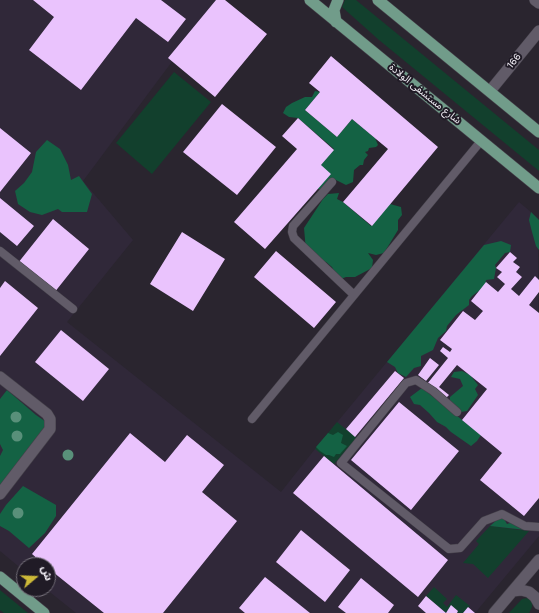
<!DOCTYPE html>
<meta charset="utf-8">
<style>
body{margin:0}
#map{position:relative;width:539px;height:613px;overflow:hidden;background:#2a252f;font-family:"Work Sans","Noto Sans Arabic",sans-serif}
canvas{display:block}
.north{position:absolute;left:16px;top:557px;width:40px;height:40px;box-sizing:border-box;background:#201b26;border:1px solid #76717b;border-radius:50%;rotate:71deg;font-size:11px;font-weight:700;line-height:16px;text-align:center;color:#f6f3fa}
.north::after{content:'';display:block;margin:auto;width:14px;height:18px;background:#cdb938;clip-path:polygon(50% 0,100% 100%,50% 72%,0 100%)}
</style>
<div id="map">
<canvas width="539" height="613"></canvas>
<div class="north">ش</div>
</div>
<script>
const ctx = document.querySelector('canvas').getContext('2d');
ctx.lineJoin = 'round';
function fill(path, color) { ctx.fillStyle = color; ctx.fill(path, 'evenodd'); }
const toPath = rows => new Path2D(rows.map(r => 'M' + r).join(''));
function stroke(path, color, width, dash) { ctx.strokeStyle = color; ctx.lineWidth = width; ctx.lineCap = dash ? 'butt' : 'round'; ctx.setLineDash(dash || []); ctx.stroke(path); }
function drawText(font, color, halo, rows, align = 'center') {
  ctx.font = font + ' "Work Sans","Noto Sans Arabic",sans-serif'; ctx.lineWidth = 4; ctx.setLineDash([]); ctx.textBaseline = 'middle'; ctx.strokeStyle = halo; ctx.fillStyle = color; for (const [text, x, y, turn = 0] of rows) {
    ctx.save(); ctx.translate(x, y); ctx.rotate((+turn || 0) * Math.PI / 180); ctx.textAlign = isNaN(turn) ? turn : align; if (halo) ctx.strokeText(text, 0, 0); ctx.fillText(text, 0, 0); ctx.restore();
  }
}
fill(toPath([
 [0,0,218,0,83,181,133,240,67,322,281,492,315,449,519,202,538,218,539,536,475,613,76,613,46,589,48,589,48,565,24,565,24,571,0,551]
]), '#302839');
fill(toPath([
 [345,0,356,0,539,150,539,171,379,40,342,7],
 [174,72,211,102,152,174,116,143],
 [337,422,357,438,334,464,315,449],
 [490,526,529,531,488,578,473,564,463,563,479,544,476,541],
 [434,587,447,599,443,603,447,607,456,595,470,606,463,613,457,613,458,611,451,606,446,613,426,596],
 [0,590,28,613,4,613,0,610],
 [527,598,530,600,532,603,532,607,529,613,509,613,522,599]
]), '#12402d');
fill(toPath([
 [315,91,320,92,305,110,337,137,352,119,375,138,378,145,376,147,369,148,368,151,365,152,368,155,364,160,363,165,360,165,354,170,353,182,346,185,334,179,321,190,318,189,321,165,334,149,298,118,289,117,283,113,286,107,292,103,305,97,312,97],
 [47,140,60,149,68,165,71,180,79,176,92,194,87,212,62,212,58,209,42,215,30,212,18,204,15,191,24,183,32,172,36,152],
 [339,193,337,199,343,202,371,226,390,204,401,207,402,215,398,220,398,230,384,253,376,255,368,253,373,260,372,268,355,277,346,277,338,280,332,267,326,262,316,260,306,251,304,228,323,199,328,194],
 [531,212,539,220,539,250,536,246,532,232,529,220],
 [501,241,511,245,510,252,505,253,495,265,496,268,494,279,486,280,485,286,472,296,469,300,469,305,456,315,447,326,446,331,438,338,433,350,421,356,421,366,414,368,406,377,398,373,395,367,387,362,484,245],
 [462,371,470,375,478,385,475,389,478,395,467,411,461,412,457,412,450,401,450,397,463,386,460,379,451,377,454,372],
 [422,388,481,435,477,441,471,446,451,432,446,427,437,422,429,413,420,405,414,404,410,397],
 [7,390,36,415,52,426,0,492,0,456,3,450,0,444,0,399],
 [338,432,343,435,341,443,347,446,340,454,336,454,334,457,329,455,326,455,320,451,316,447,328,433,333,435],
 [23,486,56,505,56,516,45,533,29,548,9,531,0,526,0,514,6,505],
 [498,519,504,519,507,524,510,523,511,519,526,530,490,526]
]), '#146244');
fill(toPath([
 [33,0,161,0,186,19,168,42,136,18,81,90,29,50,54,17],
 [216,0,225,0,267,34,215,97,168,58],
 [331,56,438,147,372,226,343,202,388,149,352,119,337,137,305,110,320,92,309,83],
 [222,104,276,147,237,195,183,152],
 [298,118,334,150,321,165,331,174,265,249,234,222,297,149,282,136],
 [0,128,31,153,0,192],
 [0,198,34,226,17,246,0,232],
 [53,219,89,249,54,293,18,263],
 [182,232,225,259,193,311,150,284],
 [276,251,336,302,314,328,254,277],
 [510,252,517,258,513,262,520,267,516,272,522,277,511,289,519,296,535,276,539,280,539,292,529,305,539,313,539,498,524,516,480,480,502,453,462,420,487,389,457,365,439,387,449,395,445,399,427,384,448,358,440,351,443,347,450,352,452,349,440,340,463,311,475,320,483,311,471,301,486,282,498,292,505,284,497,277,502,272,496,268],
 [5,281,38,308,0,356,0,288],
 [61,330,109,369,83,401,35,362],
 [430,358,439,365,426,381,418,375],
 [395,371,404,378,355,437,346,429],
 [399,402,459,451,411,510,351,460],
 [130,433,165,462,187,435,224,465,202,492,237,521,163,613,104,613,48,568,48,565,45,565,32,554],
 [324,456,448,560,418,597,293,493],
 [301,530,350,570,325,602,276,562],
 [265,577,310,613,245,613,239,608],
 [361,578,394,605,388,613,346,613,338,607],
 [426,596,446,613,451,605,458,611,457,613,426,613,418,606],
 [468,607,475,613,463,613]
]), '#eac3fd');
const service = toPath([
 [332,182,293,226,292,232,294,238,354,295],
 [0,251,73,309],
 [457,412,433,391,416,380,406,383,341,463,449,549,460,548,484,521,502,514,525,526,539,527],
 [252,419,481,141]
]);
const minor = toPath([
 [535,0,539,3],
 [490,91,539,31],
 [0,377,47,414,50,419,50,429,0,494]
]);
const secondary = toPath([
 [513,591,521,590,529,592,535,597,539,604],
 [494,613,539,560]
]);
const primary = toPath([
 [310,0,539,188],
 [378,0,539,132],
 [336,22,334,10,338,0],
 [0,577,44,613]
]);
stroke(service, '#444049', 9);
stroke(minor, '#444049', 12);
stroke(secondary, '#444049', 12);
stroke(primary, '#444049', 12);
stroke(service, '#615b68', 8);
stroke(minor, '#615b68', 11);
stroke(secondary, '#615b68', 11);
stroke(primary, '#719c8a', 11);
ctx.fillStyle = '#59907a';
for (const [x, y] of [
 [16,417],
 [17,436],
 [68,455],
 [18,513]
]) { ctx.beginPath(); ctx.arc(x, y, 5.5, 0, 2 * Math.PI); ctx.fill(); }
drawText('10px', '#f6f3fa', '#201b26', [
 ["166",514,61,-51],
 ["شارع مستشفى الولادة",425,94,39]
]);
</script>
